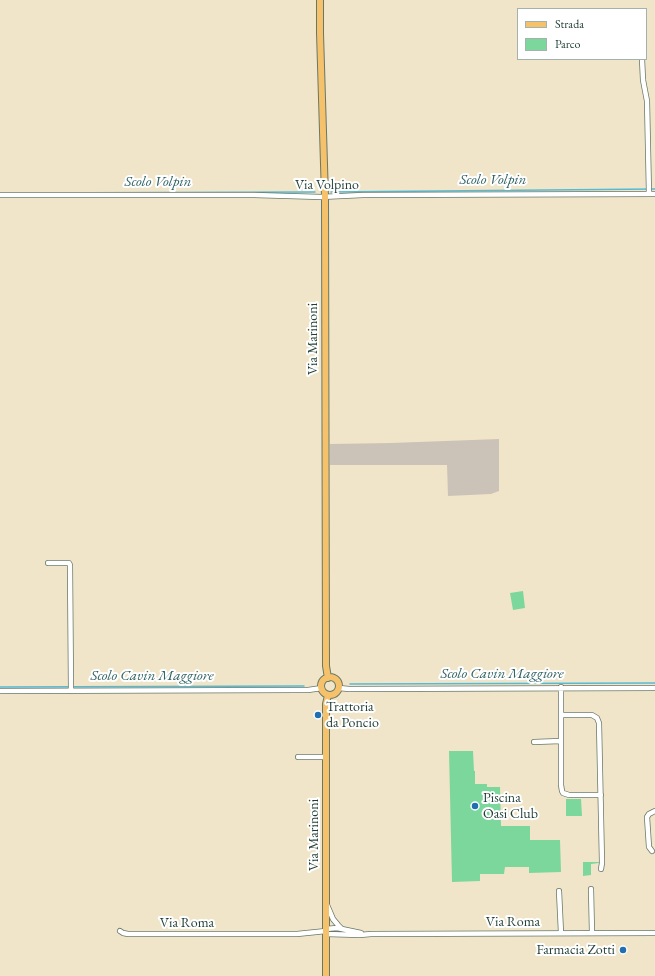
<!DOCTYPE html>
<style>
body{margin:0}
#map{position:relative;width:655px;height:976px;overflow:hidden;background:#f0e5c9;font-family:"EB Garamond",serif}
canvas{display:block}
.legend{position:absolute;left:517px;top:8px;width:130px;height:52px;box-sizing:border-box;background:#fff;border:1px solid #a5b1ae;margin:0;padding:5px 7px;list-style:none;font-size:12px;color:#1f3d34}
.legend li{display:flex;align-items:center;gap:8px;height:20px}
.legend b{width:20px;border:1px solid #a5b1ae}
</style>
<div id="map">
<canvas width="655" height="976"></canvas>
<ul class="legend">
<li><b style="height:5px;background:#f5c16b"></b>Strada</li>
<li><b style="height:11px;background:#7cd79d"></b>Parco</li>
</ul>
</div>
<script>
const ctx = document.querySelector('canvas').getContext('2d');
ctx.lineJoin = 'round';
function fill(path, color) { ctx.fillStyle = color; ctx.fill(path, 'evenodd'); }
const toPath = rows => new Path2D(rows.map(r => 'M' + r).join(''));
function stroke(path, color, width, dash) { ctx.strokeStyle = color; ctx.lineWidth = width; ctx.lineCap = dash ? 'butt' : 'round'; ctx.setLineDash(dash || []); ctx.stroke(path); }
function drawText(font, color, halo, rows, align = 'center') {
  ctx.font = font + ' "EB Garamond",serif'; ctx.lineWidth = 4; ctx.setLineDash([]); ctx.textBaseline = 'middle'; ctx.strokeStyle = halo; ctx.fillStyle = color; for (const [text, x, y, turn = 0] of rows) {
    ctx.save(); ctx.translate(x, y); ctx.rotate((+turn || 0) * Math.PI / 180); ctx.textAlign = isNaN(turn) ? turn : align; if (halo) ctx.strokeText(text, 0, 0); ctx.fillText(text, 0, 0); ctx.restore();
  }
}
fill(toPath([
 [499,439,499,491,491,494,448,496,447,465,330,465,330,444,391,443]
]), '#cbc3b8');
fill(toPath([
 [523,591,525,608,513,610,510,593],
 [449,751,473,751,474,771,475,771,475,784,487,784,487,787,500,787,501,826,530,826,530,840,560,840,561,872,529,873,529,867,505,867,504,874,480,874,480,881,452,882],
 [566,799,581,799,582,816,566,816],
 [583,862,599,862,599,863,591,864,591,875,583,876]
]), '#7cd79d');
stroke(toPath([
 [331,192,655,189],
 [12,193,315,192],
 [350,684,655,683],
 [0,687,304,686]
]), '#57bad5', 1.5);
const minor = toPath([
 [642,59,643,80,647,101,649,194],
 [0,195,254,195,321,197,363,195,655,194],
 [48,563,69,563,70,565,71,691],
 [561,687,561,785,562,791,563,793,569,795,601,795],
 [339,688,349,689,655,688],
 [0,691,298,690,308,690,322,688],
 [561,715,592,715,597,718,599,723,602,863,601,869],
 [534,742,561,741],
 [298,757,326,757],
 [652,851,649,847,647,817,649,814,655,811],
 [591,889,592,933],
 [559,891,561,933],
 [327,905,333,919,338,925,342,929],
 [326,929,337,928,361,933],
 [120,931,123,933,128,934,297,934,326,931],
 [326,934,360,935,371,934,655,933]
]);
const major = toPath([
 [320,0,320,33,325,197,326,666,328,678],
 '321 686a9 9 0 1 1 18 0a9 9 0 1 1-18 0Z',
 [326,976,326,704,328,695]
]);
stroke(minor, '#687868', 6);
stroke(major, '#687868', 8);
stroke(minor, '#fff', 4.5);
stroke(major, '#f5c16b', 6);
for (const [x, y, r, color] of [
 [318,715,4,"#1f6fb2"],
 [475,806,4,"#1f6fb2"],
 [623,950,4,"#1f6fb2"]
]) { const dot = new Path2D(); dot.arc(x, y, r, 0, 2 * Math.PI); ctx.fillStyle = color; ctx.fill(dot); stroke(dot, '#fff', 1.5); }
drawText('14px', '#1f3d34', '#fff', [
 ["Via Volpino",327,185],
 ["Via Marinoni",313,339,-90],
 ["Via Marinoni",314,835,-90],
 ["Via Roma",513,922],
 ["Via Roma",187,923]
]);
drawText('14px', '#1f3d34', '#fff', [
 ["Trattoria",326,707],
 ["da Poncio",326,723],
 ["Piscina",483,798],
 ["Oasi Club",483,814],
 ["Farmacia Zotti",615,950,"right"]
], 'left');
drawText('italic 15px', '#306264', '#fff', [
 ["Scolo Volpin",493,180],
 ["Scolo Volpin",158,182],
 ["Scolo Cavin Maggiore",502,674],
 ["Scolo Cavin Maggiore",152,676]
]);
</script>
